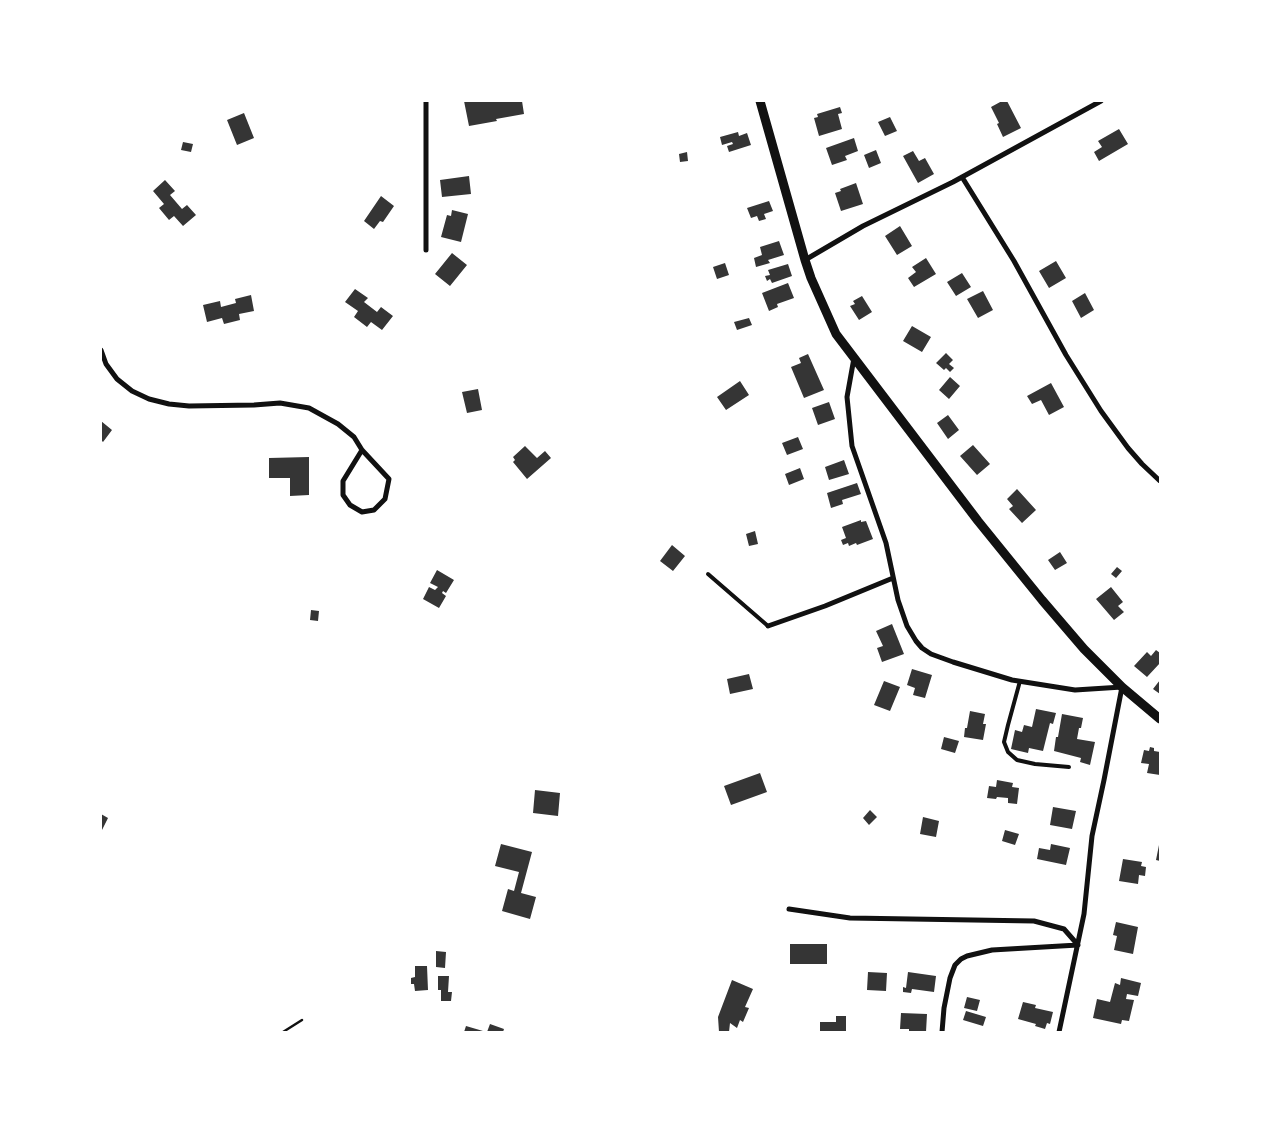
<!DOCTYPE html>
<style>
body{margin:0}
#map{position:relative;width:1261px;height:1133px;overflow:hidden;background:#fff;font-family:"Roboto Condensed",sans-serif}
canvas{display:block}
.frame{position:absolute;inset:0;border:102px solid #fff;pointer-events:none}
</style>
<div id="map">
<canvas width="1261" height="1133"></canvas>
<div class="frame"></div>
</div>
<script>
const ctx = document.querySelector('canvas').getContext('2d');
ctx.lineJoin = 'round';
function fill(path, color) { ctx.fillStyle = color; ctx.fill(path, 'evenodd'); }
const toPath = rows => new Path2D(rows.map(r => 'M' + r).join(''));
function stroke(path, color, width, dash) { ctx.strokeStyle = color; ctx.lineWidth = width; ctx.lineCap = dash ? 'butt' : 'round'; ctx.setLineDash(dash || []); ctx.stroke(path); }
fill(toPath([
 [464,101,522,101,524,114,496,119,497,121,469,126],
 [1002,101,1007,101,1021,128,1003,137,997,124,999,123,991,107],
 [840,107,842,113,838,114,842,129,819,136,814,118,818,117,817,114],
 [244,113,254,138,237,145,227,120],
 [890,117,897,131,885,136,878,122],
 [1119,129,1128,144,1099,161,1094,152,1102,147,1098,141],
 [738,132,739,136,747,133,751,145,729,152,727,146,733,144,732,142,722,145,720,137],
 [854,138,858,151,845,156,847,160,832,165,826,148],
 [183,142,193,144,191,152,181,150],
 [876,150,881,163,869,168,864,155],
 [913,151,919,161,925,158,934,174,918,183,903,156],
 [687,152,688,161,680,162,679,154],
 [469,176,471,194,442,197,440,180],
 [165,180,175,191,170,195,182,209,187,205,196,215,183,226,174,216,169,220,159,208,164,204,153,191],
 [856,183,863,204,841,211,835,193,841,191,840,189],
 [381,196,394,206,383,222,380,221,374,229,364,221],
 [769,201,773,211,764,214,766,219,759,221,757,216,751,218,747,208],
 [452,210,468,214,461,242,441,237,447,215,451,216],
 [900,226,912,246,897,255,885,236],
 [779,241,784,255,768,260,770,263,756,267,754,258,762,255,760,247],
 [452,253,467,265,450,286,435,274],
 [926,258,936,274,914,287,908,278,916,272,912,267],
 [1056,261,1066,278,1049,288,1039,271],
 [725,263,729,275,717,279,713,267],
 [788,264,792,276,772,283,770,279,767,281,765,276,770,275,768,270],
 [962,273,971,287,956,296,947,282],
 [788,283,794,298,777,304,778,307,769,311,762,293],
 [355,289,368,298,364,302,377,312,381,307,393,316,382,330,371,322,367,327,354,317,358,311,345,302],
 [983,291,993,310,978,318,967,299],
 [1085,293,1094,310,1081,318,1072,301],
 [251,295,254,311,239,314,240,320,224,324,222,318,207,322,203,305,220,301,221,307,236,303,235,299],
 [862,296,872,312,859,320,850,306,855,304,853,301],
 [749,318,752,325,737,330,734,322],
 [912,326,931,337,922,352,903,341],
 [946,353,953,360,949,364,954,368,950,372,946,368,944,370,936,363],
 [808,354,824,390,804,398,791,367,801,363,799,358],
 [950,377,960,386,949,399,939,390],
 [740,381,749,395,726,410,717,397],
 [1051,383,1064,407,1049,415,1041,400,1032,404,1027,396],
 [478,389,482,410,467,413,462,392],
 [829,402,835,419,818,425,812,408],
 [948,415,959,430,948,439,937,423],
 [101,421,112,430,103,442,101,440],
 [798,437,803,449,787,455,782,443],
 [973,445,990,464,977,475,960,456],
 [525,446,537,458,545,451,551,458,527,479,513,462,515,460,513,457],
 [309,457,309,495,290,496,290,478,269,478,269,458],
 [844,460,849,474,829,480,825,467],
 [800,468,804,479,789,485,785,474],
 [857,483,861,494,842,500,843,504,831,508,827,493],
 [1017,489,1036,510,1022,523,1009,509,1013,506,1007,499],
 [861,520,861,522,866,521,873,539,857,545,856,543,849,546,848,543,843,545,841,540,846,538,842,527],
 [755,531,758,544,749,546,746,534],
 [672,545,685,556,673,571,660,561],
 [1060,552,1067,563,1055,570,1048,560],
 [1117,567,1122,571,1116,578,1111,574],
 [437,570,454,580,446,593,443,591,442,593,446,596,439,608,423,599,429,587,435,590,438,587,430,583],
 [1111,587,1123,602,1118,606,1124,612,1114,620,1096,599],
 [311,610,319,611,318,621,310,620],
 [892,624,904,654,882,662,877,648,883,646,876,631],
 [1156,650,1160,653,1160,663,1147,677,1134,666,1147,652,1151,656],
 [912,669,932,675,925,698,913,695,915,688,907,685],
 [749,674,753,689,730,694,727,679],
 [1160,680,1160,694,1153,689],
 [884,681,900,687,890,711,874,705],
 [1036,709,1056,713,1053,724,1050,723,1043,751,1029,748,1028,753,1011,749,1015,730,1022,732,1024,725,1032,727],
 [970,711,985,714,983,724,986,724,983,740,964,737,965,728,967,728],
 [1062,714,1083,718,1081,728,1079,728,1077,739,1095,742,1090,765,1080,762,1081,758,1054,751,1056,737,1058,737],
 [944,737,959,741,955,753,941,749],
 [1150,747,1154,748,1154,751,1160,752,1160,775,1147,773,1149,764,1141,763,1144,750,1149,751],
 [760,773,767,792,731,805,724,786],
 [997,780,1013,783,1012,787,1019,788,1017,804,1008,803,1008,798,997,797,996,799,987,798,989,786,996,787],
 [535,790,560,793,558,816,533,813],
 [1053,807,1076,811,1072,829,1050,825],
 [870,810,877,817,869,825,863,818],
 [101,814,108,818,101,832],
 [923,817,939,821,936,837,920,834],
 [1005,830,1019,834,1015,845,1002,841],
 [501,844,532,852,521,893,536,897,530,919,502,911,508,889,514,891,519,872,495,866],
 [1051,844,1070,848,1066,865,1037,859,1039,848,1050,850],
 [1159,845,1160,845,1160,861,1156,860],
 [1123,859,1142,862,1141,866,1146,867,1145,876,1139,875,1138,884,1119,881],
 [1116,922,1138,927,1133,954,1114,950,1117,936,1113,935],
 [790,944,827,944,827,964,790,964],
 [436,951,446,952,445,968,436,967],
 [415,966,427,966,428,990,415,991,414,984,411,984,411,978,415,977],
 [868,972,887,973,886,991,867,990],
 [908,972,936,976,934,992,912,989,911,993,903,992,903,987,906,988],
 [438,976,449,976,448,992,452,992,451,1001,441,1001,441,990,438,990],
 [1121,978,1141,983,1138,996,1127,994,1126,999,1134,1000,1129,1021,1122,1020,1121,1024,1093,1018,1097,999,1110,1002,1115,983,1120,985],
 [732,980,753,989,745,1007,749,1008,743,1022,740,1020,737,1028,730,1023,729,1032,719,1032,718,1017],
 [967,997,980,1000,977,1011,964,1008],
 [1023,1002,1036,1005,1035,1008,1053,1012,1050,1024,1047,1023,1045,1029,1035,1026,1036,1024,1018,1019],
 [966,1011,986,1017,983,1026,963,1020],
 [901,1013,927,1014,926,1032,909,1032,909,1029,900,1029],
 [836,1016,846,1016,846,1032,820,1032,820,1022,836,1022],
 [490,1024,504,1029,503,1032,487,1032],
 [466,1026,483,1031,483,1032,464,1032]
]), '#353535');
stroke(toPath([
 [283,1032,302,1020]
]), '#111', 2.5);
stroke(toPath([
 [708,574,768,626],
 [1020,681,1008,725,1004,742,1008,752,1017,760,1035,764,1069,767]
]), '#111', 4);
stroke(toPath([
 [426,101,426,250],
 [962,177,1014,261,1066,355,1101,411,1128,448,1142,464,1160,481],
 [805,260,863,226,953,182,1101,101],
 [101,350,106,364,117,379,132,391,149,399,169,404,189,406,254,405,280,403,309,408,338,424,354,437,362,450,389,479,385,499,374,510,362,512,350,505,343,495,343,481,362,450],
 [854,358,847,397,852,446,886,543,898,600,907,626,916,641,922,648,931,654,953,662,1012,680,1075,690,1122,687,1104,780,1092,836,1084,914,1059,1032],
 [768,626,825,606,893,578],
 [789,909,850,918,1034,921,1064,929,1078,945],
 [942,1032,944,1008,950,978,955,965,961,959,967,956,992,950,1078,945]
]), '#111', 5);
stroke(toPath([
 [760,101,805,260,811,278,836,334,978,521,1042,600,1084,649,1122,687,1160,719]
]), '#111', 9);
</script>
